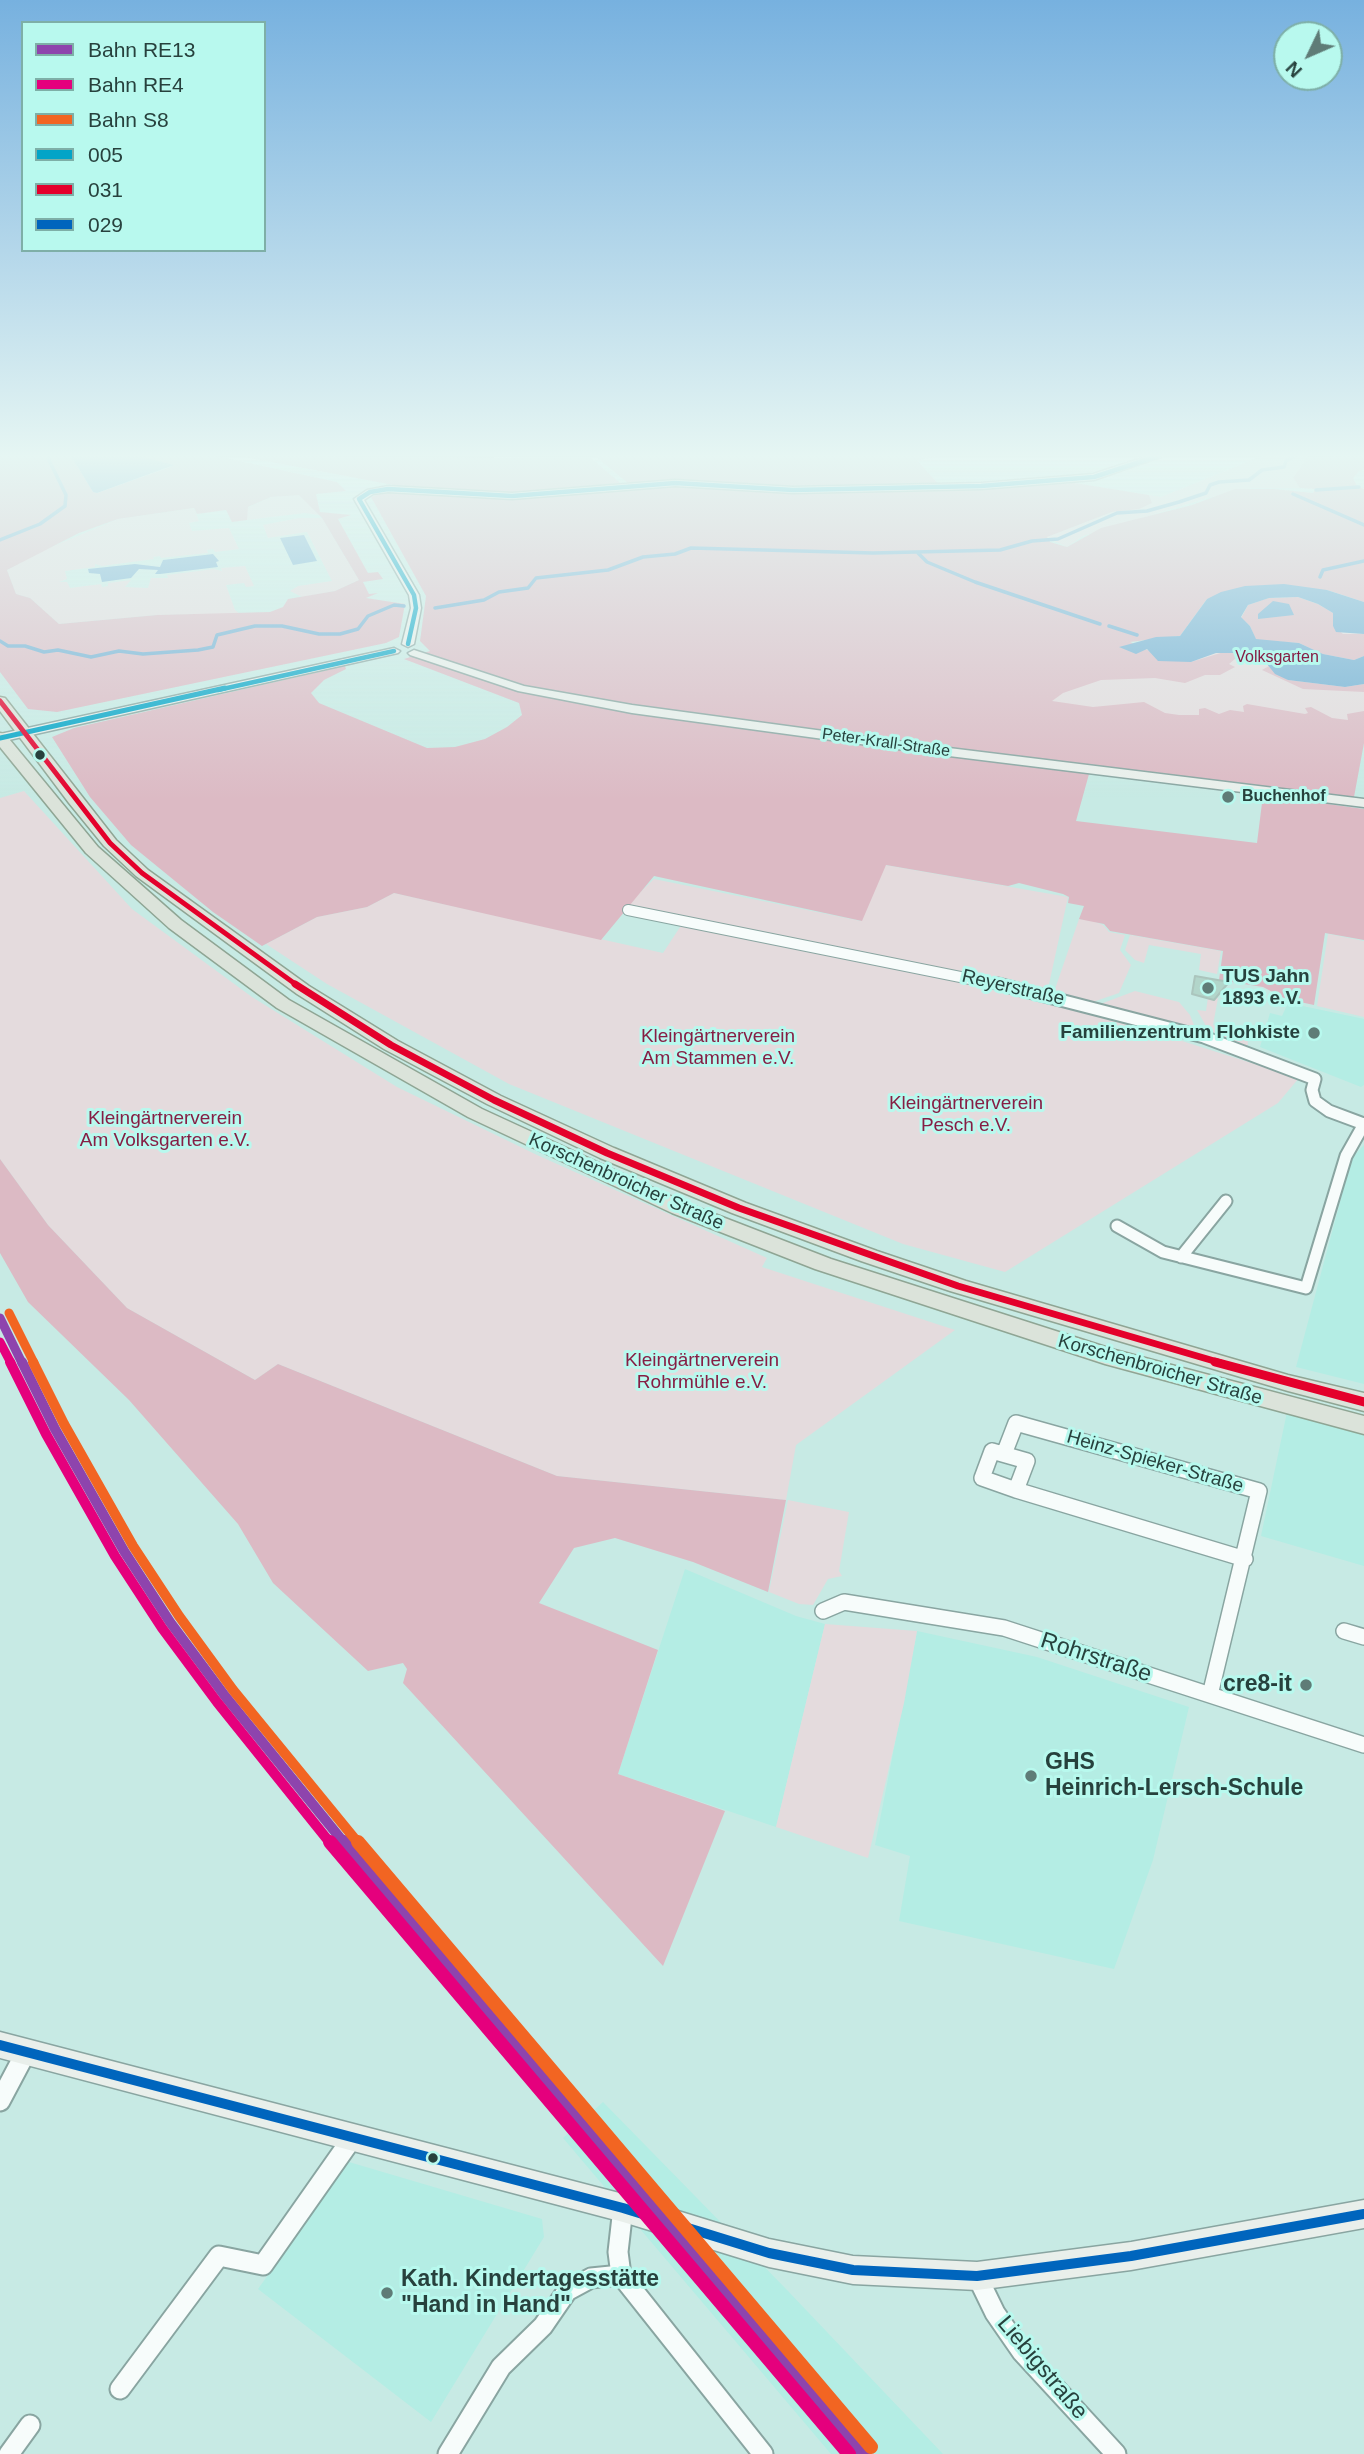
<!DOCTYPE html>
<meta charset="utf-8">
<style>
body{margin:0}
#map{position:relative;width:1364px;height:2454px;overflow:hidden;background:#c7eae4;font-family:Arial,sans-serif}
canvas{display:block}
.legend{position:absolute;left:21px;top:21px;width:245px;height:231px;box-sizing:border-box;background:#b8f9ee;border:2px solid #7eafa7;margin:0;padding:9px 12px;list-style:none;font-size:21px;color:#27413d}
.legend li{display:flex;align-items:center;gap:14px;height:35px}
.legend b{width:35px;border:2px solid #7eafa7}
.north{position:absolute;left:1273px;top:21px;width:70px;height:70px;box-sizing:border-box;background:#b8f9ee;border:2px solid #7eafa7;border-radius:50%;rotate:226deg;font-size:19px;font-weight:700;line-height:28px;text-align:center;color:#27413d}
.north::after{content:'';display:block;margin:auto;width:24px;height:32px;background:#5f7c77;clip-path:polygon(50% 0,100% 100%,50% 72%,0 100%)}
</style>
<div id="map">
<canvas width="1364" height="2454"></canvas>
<ul class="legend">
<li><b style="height:9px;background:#8e44ad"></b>Bahn RE13</li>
<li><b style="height:9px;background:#e5007d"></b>Bahn RE4</li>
<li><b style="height:9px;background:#f26522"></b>Bahn S8</li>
<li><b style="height:9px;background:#02a4c7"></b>005</li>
<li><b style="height:9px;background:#e4002b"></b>031</li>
<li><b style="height:9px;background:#0065bd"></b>029</li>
</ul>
<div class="north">N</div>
</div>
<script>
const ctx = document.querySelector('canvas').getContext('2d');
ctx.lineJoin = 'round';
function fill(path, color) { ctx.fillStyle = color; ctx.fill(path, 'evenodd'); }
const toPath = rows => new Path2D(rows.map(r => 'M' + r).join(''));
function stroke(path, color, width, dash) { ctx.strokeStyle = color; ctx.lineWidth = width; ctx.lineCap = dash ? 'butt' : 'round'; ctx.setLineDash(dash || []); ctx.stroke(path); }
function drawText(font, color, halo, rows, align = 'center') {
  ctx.font = font + ' Arial,sans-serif'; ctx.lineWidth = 6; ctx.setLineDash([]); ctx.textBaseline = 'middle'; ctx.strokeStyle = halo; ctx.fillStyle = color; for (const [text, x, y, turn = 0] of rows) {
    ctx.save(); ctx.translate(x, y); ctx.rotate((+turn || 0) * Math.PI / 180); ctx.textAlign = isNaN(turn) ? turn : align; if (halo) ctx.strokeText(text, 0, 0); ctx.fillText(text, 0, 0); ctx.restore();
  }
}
fill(toPath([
 [1288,1003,1364,1019,1364,1085,1361,1087,1260,1047,1270,1013,1282,1016],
 [1364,1145,1364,1384,1296,1367,1352,1157],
 [1287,1412,1364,1432,1364,1566,1261,1536],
 [685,1569,796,1616,825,1624,776,1827,618,1774],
 [917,1631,1037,1657,1189,1707,1153,1860,1114,1969,899,1921,910,1856,875,1845],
 [603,2102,788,2291,943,2454,831,2454,563,2138],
 [349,2162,542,2219,544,2237,431,2422,258,2289]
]), '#b4ede4');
fill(toPath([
 [1262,456,1308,456,1293,478,1300,488,1252,488,1208,498,1083,536,1067,547,1046,537,1112,512,1151,503,1149,495,1161,497],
 [300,494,319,515,305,513,247,520,247,508,271,497],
 [194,508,199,521,189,523,192,531,229,528,239,549,215,552,213,549,207,550,208,553,161,558,160,556,153,557,154,559,102,566,95,564,95,567,65,571,67,579,59,582,67,582,70,588,101,584,102,587,108,586,108,583,131,580,125,587,148,588,151,578,168,578,167,575,214,569,222,571,221,568,245,566,254,586,246,587,244,583,226,585,235,610,240,614,157,615,59,624,30,598,16,594,7,570,42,551,118,519],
 [299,518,322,518,359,580,335,591,302,597,290,591,298,586,332,581,307,532,268,538,263,525],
 [1364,593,1364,743,1026,723,1044,698],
 [24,791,132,909,252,997,397,1087,537,1155,767,1258,762,1267,955,1330,796,1445,786,1500,557,1476,278,1364,255,1380,127,1308,48,1225,0,1159,0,798],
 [885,865,1068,897,1046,998,1299,1078,1278,1103,1005,1272,903,1244,509,1084,327,984,266,944,317,917,367,907,394,893,663,953,682,924,626,906,654,879,861,921],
 [1079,919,1093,921,1103,925,1109,932,1125,935,1120,950,1131,965,1119,993,1087,1004,1053,995],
 [1328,934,1364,941,1364,1017,1317,1006],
 [1130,935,1221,951,1217,974,1199,970,1201,954,1149,945,1144,963,1135,960,1125,950],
 [1135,991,1179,1002,1190,1015,1197,1033,1095,1006],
 [1208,997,1218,998,1213,1025,1247,1036,1248,1045,1240,1046,1210,1033,1197,1010,1206,1011],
 [788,1500,849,1512,839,1571,842,1576,828,1579,813,1605,799,1604,769,1592],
 [825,1624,917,1631,904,1703,868,1858,776,1827]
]), '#e4dbdd');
fill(toPath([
 [0,456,71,456,93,492,97,493,173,466,138,456,216,456,337,482,346,491,316,494,320,512,351,515,338,519,368,573,378,572,383,579,363,582,369,594,378,593,366,598,405,604,399,637,386,643,57,712,28,709,0,672],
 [299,495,322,518,359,580,335,591,288,599,283,607,270,612,157,615,59,624,30,598,16,594,7,570,79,533,118,519,194,508,197,514,226,510,232,522,247,520,248,507,271,497],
 [240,456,591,458,619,482,618,485,512,494,409,488],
 [595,456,942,456,917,460,941,487,1075,483,1149,495,1152,503,1139,509,1112,512,1047,537,1050,542,1067,547,1101,528,1192,505,1235,489,1274,489,1313,493,1315,489,1300,488,1293,478,1307,457,1364,456,1364,470,1359,471,1353,478,1357,486,1364,489,1364,602,1327,590,1207,599,1180,636,1130,642,1152,652,1191,662,1227,651,1245,653,1267,664,1236,658,1229,664,1235,667,1220,675,1205,675,1185,683,1155,678,1101,680,1063,693,1052,701,1093,707,1144,702,1165,713,1179,715,1199,715,1199,709,1205,708,1219,714,1230,710,1244,712,1243,706,1247,704,1305,714,1308,713,1305,708,1311,707,1332,718,1348,720,1347,714,1364,711,1364,743,1354,797,1086,768,1083,773,1089,774,1076,821,1257,843,1263,795,1364,809,1364,940,1325,933,1314,1005,1286,999,1263,987,1219,980,1223,951,1110,931,1104,924,1079,919,1084,906,1068,903,1069,897,1063,894,1019,883,1008,886,886,865,862,921,654,876,601,940,394,893,367,907,317,917,262,946,213,912,131,845,90,797,52,737,74,728,345,666,346,669,324,680,311,693,319,703,427,748,455,747,485,739,507,727,522,715,519,703,404,659,430,651,420,641,426,596,371,497,385,492,512,498,629,484],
 [1298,597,1318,604,1333,613,1333,626,1343,634,1364,634,1364,656,1354,660,1323,654,1299,643,1256,640,1250,626,1241,618,1248,605,1268,598],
 [1269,666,1288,680,1345,687,1364,684,1364,692,1303,689,1262,670],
 [0,1159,48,1225,127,1308,255,1380,278,1364,557,1476,786,1500,768,1592,693,1562,615,1538,574,1548,539,1603,658,1650,618,1774,725,1811,663,1966,403,1683,407,1669,403,1663,368,1671,273,1583,238,1524,129,1400,28,1302,0,1253]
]), '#dcbac4');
fill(toPath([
 [71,456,138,456,174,465,97,493,93,492],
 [304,535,317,561,293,565,280,538],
 [213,554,219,561,216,562,218,567,160,574,155,574,158,570,139,569,131,578,102,582,100,574,89,573,88,569,135,564,160,567,163,560],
 [1284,584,1327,590,1364,602,1364,634,1336,632,1333,626,1333,613,1318,604,1298,597,1269,598,1248,605,1241,617,1250,626,1256,639,1299,643,1323,654,1354,660,1364,656,1364,684,1345,687,1288,680,1275,674,1263,659,1245,653,1216,653,1191,662,1158,661,1147,649,1136,654,1119,647,1156,637,1180,636,1207,599,1221,592,1245,586],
 [1273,601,1289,604,1294,615,1258,619,1258,614]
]), '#6facd2');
stroke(toPath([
 [1316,490,1359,487],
 [1293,494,1364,525],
 [0,540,40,524,65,506,66,495,47,456],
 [918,553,927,562,975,582,1100,624],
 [1320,577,1323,570,1364,561],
 [435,608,484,600,499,592,528,588,536,578,608,570,643,557,675,554,691,548,873,553,1000,550,1032,541,1058,539,1117,513,1147,511,1179,502,1206,493,1210,485,1219,482,1249,480,1262,470,1284,467,1286,461,1295,456],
 [1109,626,1137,635],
 [0,641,8,646,25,646,44,652,58,650,91,657,119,651,143,654,198,650,213,647,217,635,255,626,282,626,319,634,340,634,358,629,368,616,394,605,404,606]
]), '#6facd2', 3.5);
const building = toPath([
 [1195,976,1229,982,1214,1000,1192,994,1195,976]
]);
fill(building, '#b2d5ca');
stroke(building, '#abc5bd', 2);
const streetFar3 = toPath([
 [628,910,1005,986]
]);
const streetFar2 = toPath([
 [998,984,1204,1037,1315,1079,1312,1090,1315,1101,1329,1111,1364,1124],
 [1117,1226,1163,1252,1306,1288,1346,1156,1364,1124],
 [1181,1257,1226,1201]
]);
const streetFar1 = toPath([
 [992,1451,1027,1461,1016,1490,982,1478,992,1451],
 [1004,1454,1016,1423,1259,1491,1210,1695],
 [1016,1490,1245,1559],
 [823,1611,844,1602,1004,1628,1364,1745],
 [1344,1631,1364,1637]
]);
const street = toPath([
 [0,2101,26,2052],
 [623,2208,618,2252,621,2275,763,2454],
 [977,2276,995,2313,1022,2352,1116,2454],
 [120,2389,219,2256,263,2265,353,2137],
 [9,2454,30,2425],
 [448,2454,501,2367,543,2326,567,2291,591,2278,621,2275]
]);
const secondary = toPath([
 [1148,456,1163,456,1094,480,981,489,793,493,675,486,512,499,388,492,373,494,364,500,419,595,421,608,414,644,408,647,402,644,411,608,409,595,354,499,367,490,388,486,512,493,675,480,793,487,981,483,1093,474,1148,456],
 [394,648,400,651,398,653,0,742,0,734,394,648],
 [414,650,524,686,632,705,949,748,1364,799,1364,807,949,756,632,713,518,691,410,655,408,653,414,650],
 [0,2032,623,2194,769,2239,853,2256,977,2262,1131,2242,1364,2200,1364,2228,1131,2270,977,2290,853,2284,769,2267,623,2222,0,2058,0,2032]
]);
const primary = toPath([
 [0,697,5,698,116,840,148,870,309,986,398,1041,501,1096,614,1148,746,1203,877,1251,966,1281,1288,1375,1364,1393,1364,1411,1288,1391,950,1291,861,1261,732,1213,600,1158,487,1104,384,1049,297,994,136,876,104,846,69,803,0,711,0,697],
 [0,733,5,734,98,847,181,920,289,1000,482,1109,686,1203,831,1259,1115,1350,1364,1416,1364,1434,1105,1364,815,1269,672,1213,468,1117,277,1008,169,928,86,853,0,747,0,733]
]);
stroke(streetFar3, '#89a5a1', 12);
stroke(streetFar2, '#89a5a1', 15);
stroke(streetFar1, '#89a5a1', 18);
stroke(street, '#89a5a1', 23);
stroke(secondary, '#89a5a1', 3);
stroke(primary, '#8fa594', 3);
stroke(streetFar3, '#f7fcfb', 10);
stroke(streetFar2, '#f7fcfb', 11);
stroke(streetFar1, '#f7fcfb', 15);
stroke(street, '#f7fcfb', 19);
fill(secondary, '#e9efeb');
fill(primary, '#dbe3da');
stroke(toPath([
 [408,644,416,608,414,595,359,499,370,492,388,489,512,496,675,483,793,490,981,486,1094,477,1158,456],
 [218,690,394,651]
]), '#02a4c7', 4.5);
stroke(toPath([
 [0,738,225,688]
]), '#02a4c7', 5);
stroke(toPath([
 [0,701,110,843,142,873,298,986]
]), '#e4002b', 5);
stroke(toPath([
 [295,984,391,1045,494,1100,607,1153,739,1208,958,1286,1221,1363]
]), '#e4002b', 7);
stroke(toPath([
 [1215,1362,1364,1402]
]), '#e4002b', 9);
stroke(toPath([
 [0,2045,623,2208,769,2253,853,2270,977,2276,1131,2256,1364,2214]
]), '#0065bd', 10);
stroke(toPath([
 [0,1318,22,1363]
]), '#8e44ad', 9);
stroke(toPath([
 [22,1362,55,1429,124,1551,170,1622,225,1696,345,1844]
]), '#8e44ad', 10);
stroke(toPath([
 [344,1842,863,2454]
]), '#8e44ad', 14);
stroke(toPath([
 [0,1342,11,1363]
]), '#e5007d', 9);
stroke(toPath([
 [10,1362,46,1434,115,1556,162,1628,217,1702,331,1844]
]), '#e5007d', 10);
stroke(toPath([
 [330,1842,849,2454]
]), '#e5007d', 14);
stroke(toPath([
 [9,1313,34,1363]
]), '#f26522', 9);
stroke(toPath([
 [33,1362,64,1424,133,1546,179,1616,233,1690,359,1844]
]), '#f26522', 10);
stroke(toPath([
 [358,1842,871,2447]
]), '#f26522', 14);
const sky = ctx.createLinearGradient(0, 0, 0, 800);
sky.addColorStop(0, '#77b1df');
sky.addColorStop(0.57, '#e6f6f3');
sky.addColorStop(1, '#e6f6f300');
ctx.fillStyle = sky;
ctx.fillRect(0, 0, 1364, 800);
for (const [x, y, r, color] of [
 [40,755,6,"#27413d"],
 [1228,797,7,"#5f7c77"],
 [1208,988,7,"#5f7c77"],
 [1314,1033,7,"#5f7c77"],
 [1306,1685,7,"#5f7c77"],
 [1031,1776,7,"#5f7c77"],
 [433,2158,6,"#27413d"],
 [387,2293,7,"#5f7c77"]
]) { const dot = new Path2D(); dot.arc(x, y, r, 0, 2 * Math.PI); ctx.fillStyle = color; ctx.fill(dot); stroke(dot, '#b8f9ee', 2.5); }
drawText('16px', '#861e44', '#b8f9ee', [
 ["Volksgarten",1277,658]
]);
drawText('16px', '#27413d', '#b8f9ee', [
 ["Peter-Krall-Straße",886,743,8]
]);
drawText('bold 16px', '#27413d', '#b8f9ee', [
 ["Buchenhof",1242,797]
], 'left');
drawText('bold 19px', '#27413d', '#b8f9ee', [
 ["TUS Jahn",1222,977],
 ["1893 e.V.",1222,999],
 ["Familienzentrum Flohkiste",1300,1033,"right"]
], 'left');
drawText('19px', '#27413d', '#b8f9ee', [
 ["Reyerstraße",1013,988,13],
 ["Korschenbroicher Straße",626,1182,24],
 ["Korschenbroicher Straße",1160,1370,16],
 ["Heinz-Spieker-Straße",1155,1462,16]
]);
drawText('19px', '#861e44', '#b8f9ee', [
 ["Kleingärtnerverein",718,1037],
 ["Am Stammen e.V.",718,1059],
 ["Kleingärtnerverein",966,1104],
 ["Pesch e.V.",966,1126],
 ["Kleingärtnerverein",165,1119],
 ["Am Volksgarten e.V.",165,1141],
 ["Kleingärtnerverein",702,1361],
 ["Rohrmühle e.V.",702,1383]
]);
drawText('23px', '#27413d', '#b8f9ee', [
 ["Rohrstraße",1096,1658,18],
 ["Liebigstraße",1042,2368,50]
]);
drawText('bold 23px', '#27413d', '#b8f9ee', [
 ["cre8-it",1292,1685,"right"],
 ["GHS",1045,1763],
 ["Heinrich-Lersch-Schule",1045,1789],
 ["Kath. Kindertagesstätte",401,2280],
 ["\"Hand in Hand\"",401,2306]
], 'left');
</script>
